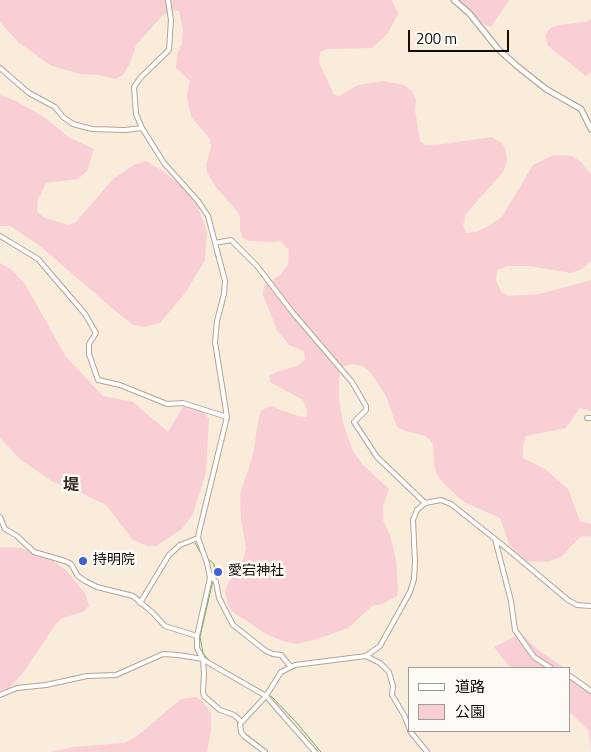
<!DOCTYPE html>
<meta charset="utf-8">
<style>
body{margin:0}
#map{position:relative;width:591px;height:752px;overflow:hidden;background:#faecda;font-family:"Titillium Web","Noto Sans JP",sans-serif}
canvas{display:block}
.legend{position:absolute;left:408px;top:667px;width:162px;height:65px;box-sizing:border-box;background:#fefbf7;border:1px solid #9f9c97;margin:0;padding:6px 9px;list-style:none;font-size:15px;color:#110d07}
.legend li{display:flex;align-items:center;gap:10px;height:25px}
.legend b{width:25px;border:1px solid #9f9c97}
.scale{position:absolute;left:408px;top:30px;width:101px;height:22px;box-sizing:border-box;border:2px solid #110d07;border-top:0;padding-left:6px;font-size:15px;line-height:18px;white-space:nowrap;color:#110d07;-webkit-text-stroke:4px #fefbf7;paint-order:stroke}
</style>
<div id="map">
<canvas width="591" height="752"></canvas>
<ul class="legend">
<li><b style="height:6px;background:#fff"></b>道路</li>
<li><b style="height:14px;background:#f9ced5"></b>公園</li>
</ul>
<div class="scale">200 m</div>
</div>
<script>
const ctx = document.querySelector('canvas').getContext('2d');
ctx.lineJoin = 'round';
function fill(path, color) { ctx.fillStyle = color; ctx.fill(path, 'evenodd'); }
const toPath = rows => new Path2D(rows.map(r => 'M' + r).join(''));
function stroke(path, color, width, dash) { ctx.strokeStyle = color; ctx.lineWidth = width; ctx.lineCap = dash ? 'butt' : 'round'; ctx.setLineDash(dash || []); ctx.stroke(path); }
function drawText(font, color, halo, rows, align = 'center') {
  ctx.font = font + ' "Titillium Web","Noto Sans JP",sans-serif'; ctx.lineWidth = 5; ctx.setLineDash([]); ctx.textBaseline = 'middle'; ctx.strokeStyle = halo; ctx.fillStyle = color; for (const [text, x, y, turn = 0] of rows) {
    ctx.save(); ctx.translate(x, y); ctx.rotate((+turn || 0) * Math.PI / 180); ctx.textAlign = isNaN(turn) ? turn : align; if (halo) ctx.strokeText(text, 0, 0); ctx.fillText(text, 0, 0); ctx.restore();
  }
}
fill(toPath([
 [0,0,392,0,398,14,388,33,381,40,372,48,327,49,320,52,319,62,334,95,339,96,358,85,383,81,404,85,412,91,416,100,415,110,420,141,425,145,436,145,492,137,503,144,506,152,507,161,503,172,466,214,463,225,466,233,476,232,485,228,502,217,533,165,554,155,572,156,581,162,591,174,591,261,582,269,571,273,528,266,508,266,497,270,496,280,501,292,509,296,540,294,591,280,591,411,580,408,566,428,526,436,523,447,523,458,545,469,568,489,580,521,591,524,591,536,580,537,561,557,547,562,526,561,510,546,500,518,464,502,443,483,437,474,434,465,433,444,426,436,405,431,397,427,386,396,371,373,363,366,353,364,341,367,339,379,339,398,343,423,353,451,362,464,389,489,383,506,383,520,390,535,396,560,398,588,397,596,382,604,372,606,348,628,317,639,297,644,286,642,268,635,234,613,228,605,225,592,229,581,243,560,246,548,241,520,240,494,253,455,259,416,262,410,270,406,301,417,307,417,307,410,303,400,270,382,269,376,276,372,297,366,305,360,305,356,304,351,289,345,277,330,263,295,264,286,280,275,288,265,289,250,280,241,270,242,249,241,243,238,240,231,240,217,238,212,215,186,207,172,206,165,211,147,210,139,191,117,187,96,190,81,176,68,178,52,182,44,183,31,179,11,172,10,162,16,136,45,130,63,123,75,115,79,99,75,80,74,52,66,19,43,0,22],
 [457,0,509,0,491,27,471,19],
 [591,19,591,72,586,76,548,46,545,36,550,28,558,25,586,22],
 [0,95,16,101,44,117,70,138,94,149,87,171,78,179,46,183,38,199,37,211,43,217,68,225,75,223,113,179,134,165,146,161,163,171,191,194,200,212,207,232,205,260,186,292,160,323,145,327,133,325,119,314,40,246,10,226,0,226],
 [0,263,12,270,25,284,66,357,103,396,133,402,168,432,184,405,202,410,209,419,206,472,193,514,182,529,156,546,147,546,133,540,106,505,75,490,53,482,21,460,0,438],
 [0,547,21,548,46,556,66,570,85,593,89,606,83,612,62,618,56,624,23,673,7,690,0,693],
 [521,633,537,649,564,668,514,668,508,665,494,647],
 [570,673,591,691,591,752,589,731,570,712],
 [196,697,202,701,211,713,211,730,207,752,52,752,73,747,124,743,136,737,181,699]
]), '#f9ced5');
stroke(toPath([
 [195,543,200,552],
 [208,559,214,564,215,577],
 [213,580,200,637,203,653,209,661,264,692],
 [271,696,296,722,321,752]
]), '#75ad67', 1);
const minor = toPath([
 [168,0,171,20,169,50,141,77,134,87,136,114,142,128,164,163,198,201,208,216,225,281,224,294,217,321,215,342,227,417,199,532,198,538,207,563,210,578,197,636,197,648,203,659,207,662,266,696,315,752],
 [0,68,29,93,55,107,63,117,73,124,92,129,125,130,142,128],
 [0,236,38,259,85,314,96,333,89,344,89,354,98,380,120,385,167,404,183,403,227,417],
 [215,243,231,240,257,266,293,313,352,382,366,406,366,410,354,422,377,457,425,503],
 [587,418,591,418],
 [0,517,5,529,17,536,34,552,65,561,71,564,78,576,85,581,97,587,133,596,153,613,165,626,197,636],
 [495,539,511,601,515,630,534,657,551,668],
 [210,574,216,582,219,598,233,625,266,651,273,654,281,655,290,666],
 [140,603,169,555,180,545,198,538],
 [366,656,380,663,389,672,393,686,392,695,404,715,410,730],
 [570,676,591,691],
 [0,695,17,688,46,685,87,676,116,675,163,654,178,655,203,659,204,674,203,692,204,696,220,710,234,715,241,721],
 [410,731,427,752],
 [265,752,244,736,241,732,240,724,266,696,281,672,295,665,366,656,380,646,410,592,414,579,415,562,413,520,417,510,425,503,441,500,451,504,505,547,568,600,577,605,591,606]
]);
const major = toPath([
 [454,0,469,13,498,49,517,66,546,89,581,109,591,129]
]);
stroke(minor, '#b3a595', 6);
stroke(major, '#b3a595', 7);
stroke(minor, '#fff', 4);
stroke(major, '#fff', 4.5);
for (const [x, y, r, color] of [
 [83,561,5,"#3f60d2"],
 [218,572,5,"#3f60d2"]
]) { const dot = new Path2D(); dot.arc(x, y, r, 0, 2 * Math.PI); ctx.fillStyle = color; ctx.fill(dot); stroke(dot, '#fefbf7', 2); }
drawText('14px', '#110d07', '#fefbf7', [
 ["持明院",93,561],
 ["愛宕神社",228,572]
], 'left');
drawText('bold 16px', '#33291b', '#fefbf7', [
 ["堤",71,486]
]);
</script>
